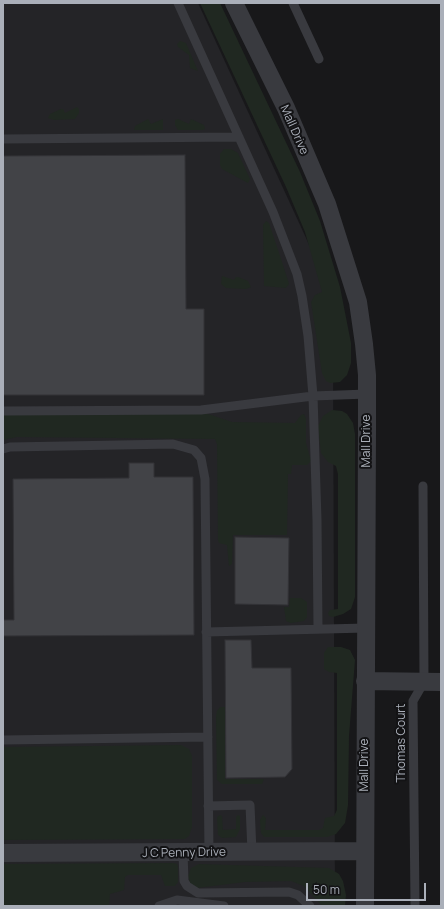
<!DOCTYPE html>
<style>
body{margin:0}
#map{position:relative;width:444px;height:909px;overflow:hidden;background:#18181a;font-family:Manrope,sans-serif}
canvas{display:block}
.frame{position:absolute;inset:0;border:4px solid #aaafb9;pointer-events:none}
.scale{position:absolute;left:306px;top:883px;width:120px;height:18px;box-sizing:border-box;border:2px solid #aaafb9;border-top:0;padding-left:5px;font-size:12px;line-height:14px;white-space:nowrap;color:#aaafb9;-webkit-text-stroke:3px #131315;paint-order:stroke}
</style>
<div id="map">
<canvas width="444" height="909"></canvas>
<div class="frame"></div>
<div class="scale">50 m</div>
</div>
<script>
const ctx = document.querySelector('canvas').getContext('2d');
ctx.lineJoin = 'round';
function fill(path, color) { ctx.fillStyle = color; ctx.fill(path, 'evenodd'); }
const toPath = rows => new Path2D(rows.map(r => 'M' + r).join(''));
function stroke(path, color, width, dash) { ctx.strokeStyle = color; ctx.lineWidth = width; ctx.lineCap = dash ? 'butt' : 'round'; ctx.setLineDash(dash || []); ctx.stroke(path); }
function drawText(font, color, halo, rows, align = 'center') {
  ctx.font = font + ' Manrope,sans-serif'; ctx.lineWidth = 4; ctx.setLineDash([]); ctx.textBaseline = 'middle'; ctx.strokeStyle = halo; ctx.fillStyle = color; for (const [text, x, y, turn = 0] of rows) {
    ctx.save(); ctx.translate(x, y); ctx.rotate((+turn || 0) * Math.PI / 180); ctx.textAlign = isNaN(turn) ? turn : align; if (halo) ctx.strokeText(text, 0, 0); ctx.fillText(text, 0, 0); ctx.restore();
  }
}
fill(toPath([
 [3,3,198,3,323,275,333,355,335,906,3,906]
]), '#242427');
fill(toPath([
 [200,3,220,3,300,172,320,221,340,287,351,343,351,363,347,375,340,382,330,383,326,381,322,373,311,302,315,295,322,292,305,232,286,187],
 [180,41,186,43,198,71,190,68,189,55,178,47,177,44],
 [77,107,79,109,79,113,75,119,54,120,48,118,50,114,61,109,63,109,65,113],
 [148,119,151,124,163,119,163,130,134,130,135,126],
 [178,119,189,124,191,119,204,125,205,129,202,130,178,130,175,125,175,120],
 [224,149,231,149,238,153,250,179,248,183,222,169,220,165,220,154],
 [266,221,269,223,283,265,289,284,286,288,264,286,263,225],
 [222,276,234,280,236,277,238,277,248,281,251,287,246,289,226,288,221,284],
 [332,410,342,411,347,414,353,423,355,434,355,597,351,609,343,614,333,617,329,616,328,613,330,610,338,609,338,474,336,466,328,462,321,453,318,426,323,416],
 [3,412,205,413,232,422,295,423,301,415,304,414,306,419,306,443,311,461,307,465,292,465,291,474,288,474,287,535,233,535,232,564,229,566,227,545,219,543,218,540,217,444,215,439,17,437,3,440],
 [290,598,301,598,307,602,307,617,304,621,291,623,286,621,284,607,289,607],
 [328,647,341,647,350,650,355,660,349,736,348,805,345,823,336,834,327,837,264,837,261,833,260,820,263,815,266,818,265,830,319,830,323,828,325,818,334,816,337,810,337,673,329,672,324,669,324,653],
 [220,707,225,707,225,779,264,779,262,784,222,784,217,780,216,717,217,711],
 [181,745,189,749,192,756,192,827,189,836,185,839,3,840,3,747],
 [220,815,222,816,223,830,236,829,236,817,238,815,240,816,240,829,236,837,222,838,218,835,217,817],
 [173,863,177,864,178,867,178,882,175,886,165,886,161,875,128,875,125,877,124,890,110,894,109,906,3,906,3,864],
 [199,864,329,868,339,874,343,881,346,895,345,906,322,906,304,886,291,881,245,882,197,888,191,885,188,876,191,868]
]), '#202821');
const building = toPath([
 [185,155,186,309,204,309,204,395,3,395,3,156,185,155],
 [129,463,154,463,154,477,193,477,194,635,3,636,3,620,14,620,13,479,129,478,129,463],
 [235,537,289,538,288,605,235,604,235,537],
 [225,640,251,640,252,668,291,668,292,769,285,777,226,778,225,640]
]);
fill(building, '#424347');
stroke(building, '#323236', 1);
stroke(toPath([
 [293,3,319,59],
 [3,139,239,137],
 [3,411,201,410,313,396,308,336,302,296,297,274,273,212,178,3],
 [3,449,10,447,173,444,194,450,201,458,205,479,209,853],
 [318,629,317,520,313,396,367,394],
 [206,632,366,628],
 [3,740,208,737],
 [208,806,250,805,252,852],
 [183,853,184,881,187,886,198,893,289,892,298,895,310,906],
 [159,906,177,900,224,906],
 [415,906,413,701,424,682,423,486]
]), '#393a3f', 9);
stroke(toPath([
 [234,3,286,108,327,204,358,302,364,344,367,375,367,430,365,906],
 [365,681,441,682],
 [3,853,364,851]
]), '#393a3f', 18);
drawText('12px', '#aaafb9', '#131315', [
 ["Mall Drive",294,130,66],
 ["Mall Drive",367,441,-90],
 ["Thomas Court",402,743,-90],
 ["Mall Drive",365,765,-90],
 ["J C Penny Drive",184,853,-1]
]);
</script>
